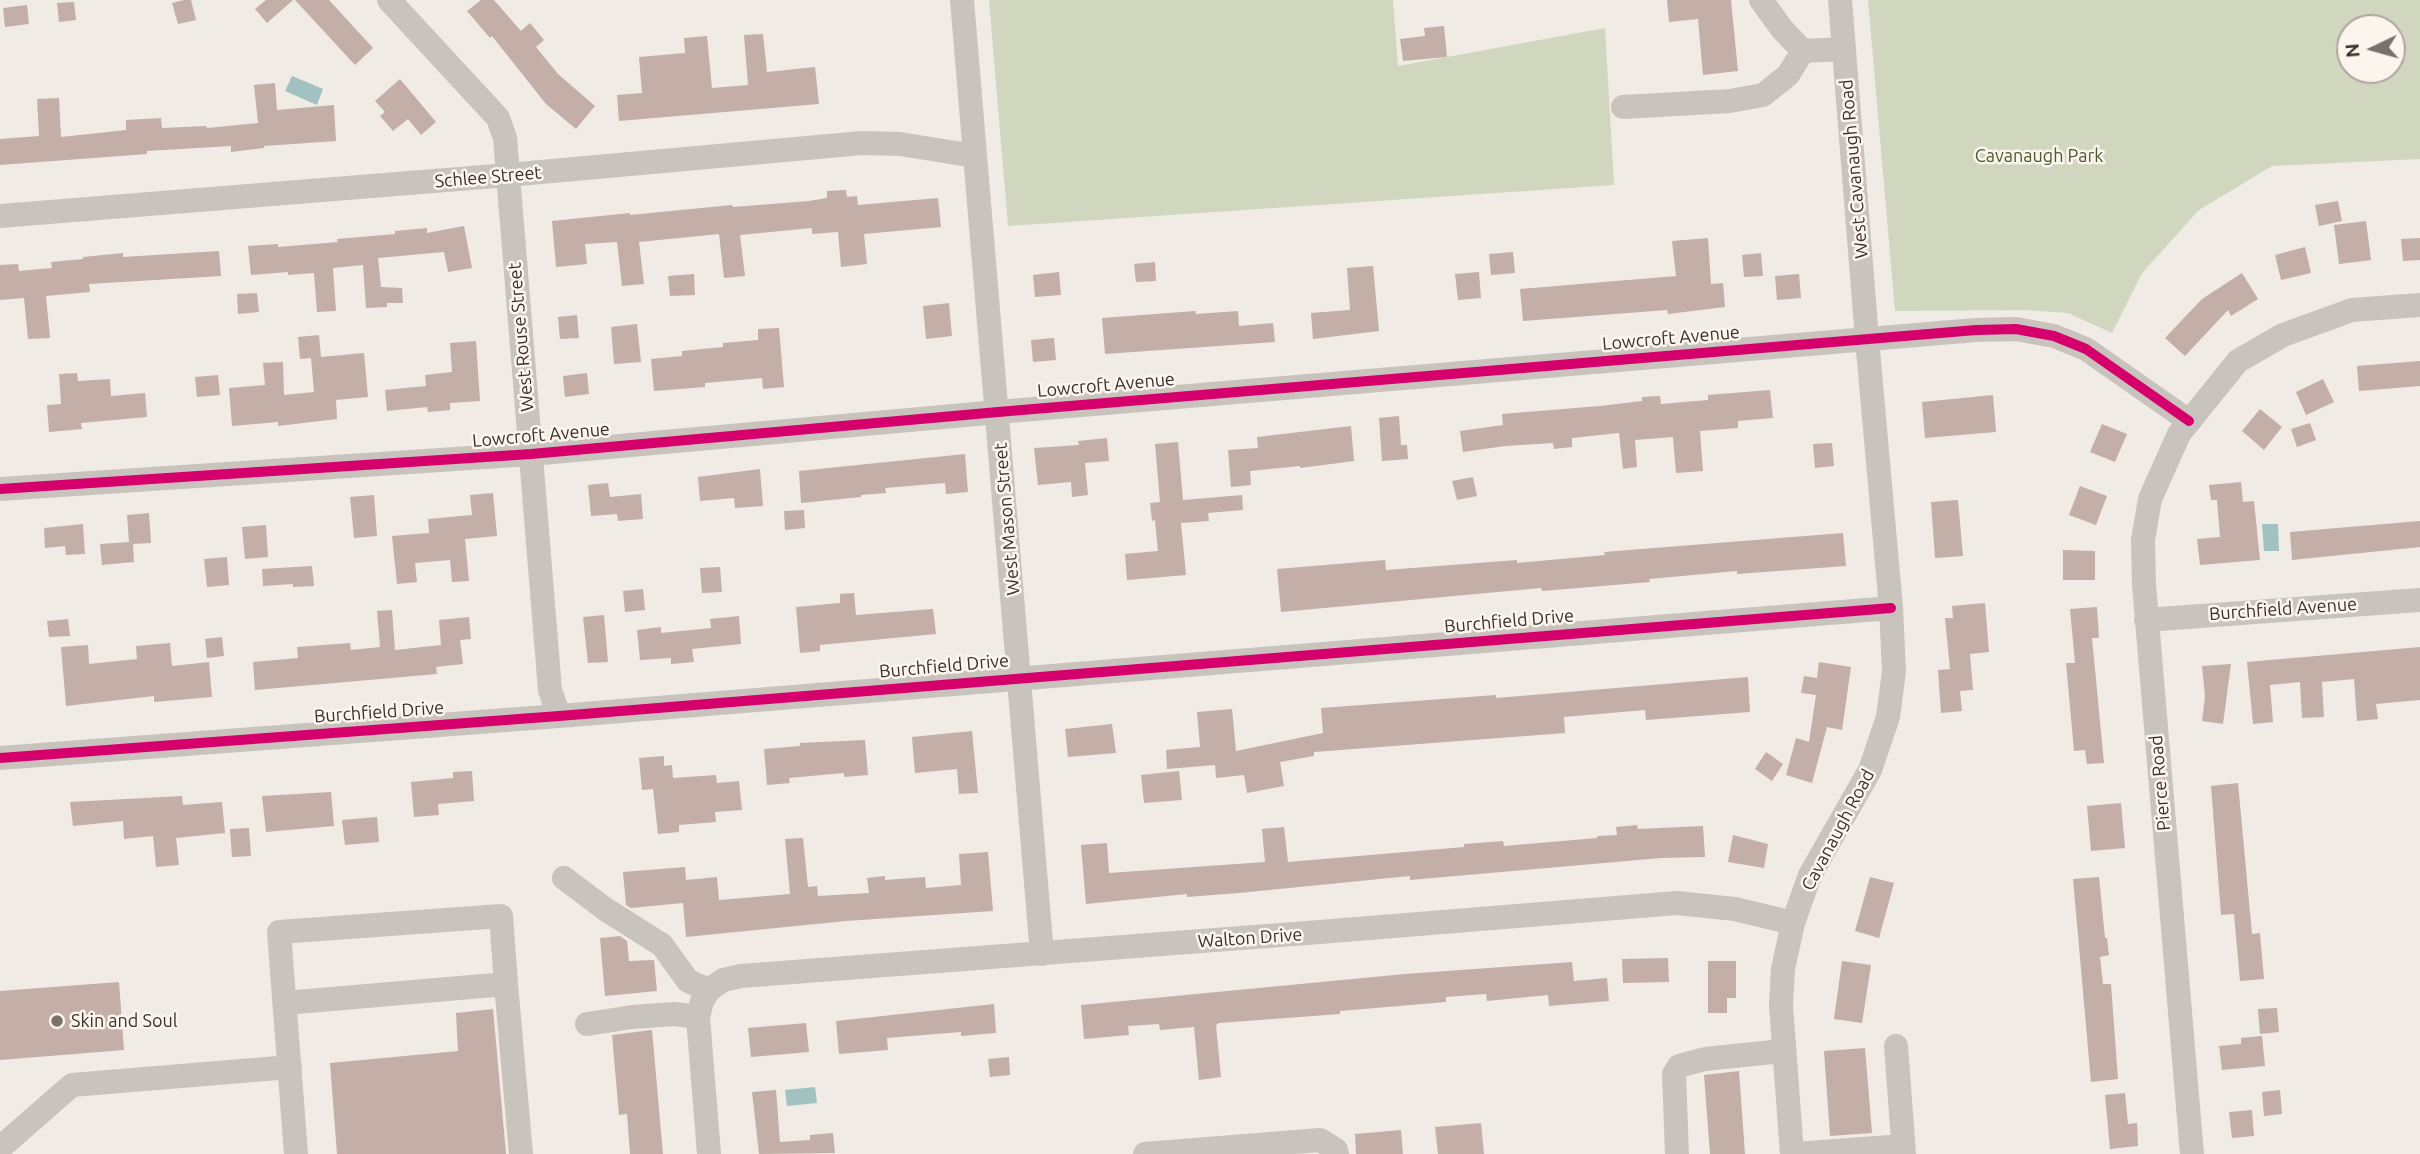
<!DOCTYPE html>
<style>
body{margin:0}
#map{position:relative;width:2420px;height:1154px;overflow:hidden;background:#f0ebe5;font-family:Ubuntu,sans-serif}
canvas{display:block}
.north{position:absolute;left:2336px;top:14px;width:70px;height:70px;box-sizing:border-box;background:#fbf5ee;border:2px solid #aea6a0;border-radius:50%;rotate:265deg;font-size:19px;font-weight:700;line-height:28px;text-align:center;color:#3b302b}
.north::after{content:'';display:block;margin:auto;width:24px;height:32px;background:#7a716c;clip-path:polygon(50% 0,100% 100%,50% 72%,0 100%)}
</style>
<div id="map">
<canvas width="2420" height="1154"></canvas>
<div class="north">N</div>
</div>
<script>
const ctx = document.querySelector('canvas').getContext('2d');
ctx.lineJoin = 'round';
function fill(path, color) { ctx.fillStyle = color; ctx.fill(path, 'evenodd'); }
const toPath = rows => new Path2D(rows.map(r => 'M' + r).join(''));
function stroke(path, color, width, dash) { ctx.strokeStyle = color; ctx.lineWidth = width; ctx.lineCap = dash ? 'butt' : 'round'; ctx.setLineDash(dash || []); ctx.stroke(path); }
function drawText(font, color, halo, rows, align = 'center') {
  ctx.font = font + ' Ubuntu,sans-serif'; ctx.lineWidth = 5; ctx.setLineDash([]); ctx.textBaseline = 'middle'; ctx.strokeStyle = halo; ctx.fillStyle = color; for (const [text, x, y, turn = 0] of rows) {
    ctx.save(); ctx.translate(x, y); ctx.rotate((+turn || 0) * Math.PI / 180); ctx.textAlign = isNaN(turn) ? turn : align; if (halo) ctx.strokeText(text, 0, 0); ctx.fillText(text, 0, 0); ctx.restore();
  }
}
fill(toPath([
 [989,0,1393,0,1398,66,1605,28,1614,185,1008,226],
 [1868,0,2420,0,2420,159,2272,166,2199,210,2142,273,2112,333,2068,313,2024,310,1895,311],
 [2350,28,2392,28,2392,70,2350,70]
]), '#d1d6bf');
fill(toPath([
 [292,76,323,89,317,105,285,91],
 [2262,524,2278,524,2279,551,2264,551],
 [815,1087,817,1103,787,1106,785,1090]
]), '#a1c2c1');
fill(toPath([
 [184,0,191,0,196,20,178,24,172,3],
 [266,0,293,0,267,23,255,9],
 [295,0,329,0,373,48,355,65],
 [481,0,494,0,521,31,530,23,544,40,536,47,558,74,595,106,576,129,546,104,492,36,490,38,467,11],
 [1667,0,1731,0,1738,71,1703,75,1698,19,1669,22],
 [74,2,76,20,59,22,57,3],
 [27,5,29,24,5,27,3,8],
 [1444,26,1447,57,1403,61,1400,39,1425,36,1424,28],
 [763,34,767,72,815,67,819,104,619,121,617,95,642,93,639,57,685,53,684,38,707,36,712,88,748,85,744,35],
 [400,79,436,122,421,135,408,119,393,131,380,116,385,112,375,101],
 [275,83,277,110,334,105,336,141,264,146,264,148,231,152,231,146,147,151,147,154,0,165,0,139,39,136,37,99,59,98,61,137,126,130,126,120,161,118,162,128,206,126,207,128,258,123,254,85],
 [846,190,847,197,857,196,858,205,938,198,941,227,864,234,867,264,841,267,838,232,812,234,812,228,740,235,745,276,724,278,719,234,639,242,644,284,622,286,617,242,585,244,587,264,556,267,552,221,630,213,630,215,732,205,733,207,809,201,827,198,827,191],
 [2338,201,2342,221,2319,226,2315,205],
 [2366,221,2371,260,2339,264,2334,225],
 [464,226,472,268,448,272,444,252,378,258,381,287,402,288,403,303,387,303,387,307,366,308,363,265,333,268,336,311,317,312,314,273,288,275,288,272,251,275,248,246,278,244,278,247,338,242,337,239,395,234,395,231,427,228,427,233],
 [1708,238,1711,284,1723,283,1725,307,1668,314,1667,310,1523,321,1520,289,1676,276,1672,241],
 [2420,238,2420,260,2403,261,2401,239],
 [2305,247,2311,273,2281,280,2275,255],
 [219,251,221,276,89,284,90,292,46,296,50,338,28,339,24,298,0,300,0,265,18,264,19,271,52,268,51,262,83,259,83,257,123,253,123,257],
 [1513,252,1515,273,1491,275,1489,254],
 [1761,253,1763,276,1744,277,1742,255],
 [1155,262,1156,281,1136,282,1134,264],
 [1373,266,1379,331,1313,339,1311,313,1350,310,1347,268],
 [1059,272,1061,295,1035,297,1033,275],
 [1479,272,1481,298,1458,300,1455,274],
 [2242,273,2258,299,2231,316,2228,310,2185,356,2165,338,2202,299],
 [694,274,695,295,670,296,668,276],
 [1799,274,1801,298,1777,300,1775,276],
 [257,293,259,312,238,314,237,294],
 [949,303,952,336,926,339,923,306],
 [1195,311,1196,314,1238,311,1239,326,1273,323,1275,342,1105,354,1102,318],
 [577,315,579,338,560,339,558,317],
 [637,324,641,362,614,364,611,327],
 [779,328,784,387,763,389,762,378,705,383,705,387,654,391,651,359,682,356,682,351,723,347,723,343,758,340,758,329],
 [319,335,321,357,364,353,368,397,336,400,337,419,278,426,278,422,232,426,229,388,265,385,263,363,283,362,284,395,314,392,311,358,300,359,298,337],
 [1054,338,1056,360,1033,362,1031,340],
 [476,341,480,401,450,403,450,410,428,412,427,407,387,411,385,390,426,386,425,375,452,372,450,343],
 [2420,361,2420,386,2359,391,2357,366],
 [77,373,78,381,110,379,111,396,145,393,147,417,81,423,82,429,49,432,47,405,61,404,59,374],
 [587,373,589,394,565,397,563,376],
 [218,375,220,395,197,397,195,377],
 [2323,379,2334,402,2306,415,2296,392],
 [1770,390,1773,418,1738,421,1738,428,1700,431,1703,471,1676,473,1673,437,1635,440,1637,467,1623,469,1619,433,1572,438,1572,447,1554,449,1553,443,1505,446,1463,452,1460,431,1503,425,1502,414,1600,406,1642,401,1642,397,1660,396,1661,404,1708,400,1708,395],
 [1993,395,1996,432,1925,438,1922,402],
 [2260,409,2282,427,2264,450,2242,431],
 [1399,416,1401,445,1407,445,1408,459,1382,461,1379,418],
 [2310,423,2316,440,2297,447,2291,429],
 [2102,424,2127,434,2115,462,2090,452],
 [1351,426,1354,461,1300,468,1300,466,1250,471,1251,485,1231,487,1228,450,1258,448,1257,437],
 [1107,438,1109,461,1085,463,1088,495,1072,497,1071,482,1038,485,1034,448,1079,445,1078,441],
 [1178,442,1183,500,1242,495,1243,510,1208,513,1209,521,1181,523,1186,575,1127,580,1125,554,1158,551,1155,520,1152,521,1150,503,1160,502,1155,444],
 [1832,443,1834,466,1815,468,1813,444],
 [965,454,968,492,946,494,945,483,885,488,886,493,861,495,861,497,801,503,799,471],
 [760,469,763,506,735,508,734,498,700,501,698,477],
 [1473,477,1477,496,1457,500,1452,481],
 [2241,482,2243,502,2254,501,2260,560,2200,565,2197,539,2220,537,2217,500,2211,500,2209,485],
 [608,483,610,497,641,494,643,519,618,521,617,514,591,516,588,485],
 [2080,486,2107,496,2096,525,2069,515],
 [493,493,497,536,465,539,469,581,452,582,450,560,415,563,417,582,397,584,392,536,429,533,428,519,472,515,470,495],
 [374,495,377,536,354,538,350,497],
 [1958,500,1963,556,1935,558,1931,502],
 [804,510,805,528,785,530,784,511],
 [149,513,151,543,133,544,134,562,102,565,100,544,129,542,127,515],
 [2420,521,2420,547,2292,560,2290,532],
 [83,524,85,554,66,555,65,546,45,548,44,528],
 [266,525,268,557,245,559,242,527],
 [1843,533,1846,566,1737,574,1737,571,1649,579,1650,582,1542,591,1541,588,1281,612,1277,569,1385,560,1386,570,1517,560,1517,563,1605,555,1604,552],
 [2063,550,2095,551,2095,580,2063,580],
 [227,557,229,585,207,587,204,559],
 [312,566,314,586,293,587,293,584,263,586,262,569],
 [720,567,722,592,702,593,700,568],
 [643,589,645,610,625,612,623,591],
 [854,593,856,615,933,609,936,634,820,645,820,651,800,653,796,607,840,603,840,594],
 [1985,603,1989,652,1970,654,1973,690,1960,691,1962,711,1941,713,1938,670,1950,669,1945,618,1953,618,1952,606],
 [2097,607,2099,638,2092,638,2104,763,2087,764,2085,750,2074,751,2066,663,2075,663,2070,609],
 [392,610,395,650,441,645,439,620,469,617,471,639,460,640,463,664,436,667,437,674,255,690,253,662,298,658,297,647,350,643,351,650,380,647,377,611],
 [604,615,608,662,588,663,583,617],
 [739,616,741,644,692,649,694,662,671,664,671,658,640,660,637,630,661,627,661,633,711,628,710,619],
 [68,619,70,636,49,637,47,621],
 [222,637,224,656,207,658,205,639],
 [170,643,172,666,209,662,212,697,154,702,154,696,66,706,61,647,88,645,89,664,137,659,136,646],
 [2420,647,2420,700,2376,704,2378,719,2357,721,2354,679,2322,682,2324,717,2302,718,2300,682,2270,685,2273,722,2253,724,2247,662],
 [1819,662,1851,667,1842,730,1827,727,1812,783,1786,775,1796,738,1809,742,1816,695,1801,693,1804,676,1817,678],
 [2231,664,2223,724,2202,721,2205,697,2202,666],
 [1748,677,1750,712,1646,720,1645,710,1564,717,1565,733,1314,752,1314,756,1280,762,1284,786,1247,793,1244,775,1216,778,1215,765,1167,769,1166,750,1200,747,1197,712,1232,709,1236,751,1323,733,1321,708,1496,695,1496,698],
 [1112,724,1116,753,1068,757,1065,729],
 [972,731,978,793,959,794,957,769,915,773,912,737],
 [865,740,868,775,844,777,844,773,789,778,790,783,767,785,764,749,800,746,800,743],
 [1766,752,1783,764,1772,781,1755,769],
 [664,756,664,766,672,765,673,778,716,775,717,783,739,781,742,810,715,812,716,822,679,825,679,832,658,834,653,789,642,790,639,758],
 [472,771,474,801,438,804,439,815,414,817,411,782,453,778,453,772],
 [1179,771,1182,800,1144,803,1141,775],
 [2238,783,2252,934,2260,933,2264,979,2240,981,2234,914,2221,915,2211,786],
 [331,792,334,826,266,832,262,796],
 [182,796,183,805,222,802,225,833,176,838,179,865,156,867,153,836,124,839,123,821,73,826,70,802],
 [2121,803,2125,848,2091,851,2087,806],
 [377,817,379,842,345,845,342,820],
 [1637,825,1638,829,1703,826,1705,857,1661,858,1410,880,1410,876,1239,893,1187,897,1187,894,1086,904,1081,845,1107,843,1109,873,1265,862,1262,829,1284,827,1288,862,1464,847,1464,844,1503,841,1504,846,1597,838,1597,836,1617,835,1616,827],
 [249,828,251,856,232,857,230,829],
 [1733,835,1768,844,1764,868,1728,862],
 [803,838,808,887,817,886,818,896,869,893,867,878,885,876,885,880,925,877,926,888,961,885,959,854,988,852,993,911,846,921,686,937,683,903,631,908,626,905,623,872,685,867,686,880,717,877,719,900,790,894,785,839],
 [1870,877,1894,883,1879,938,1855,931],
 [2099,877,2105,938,2107,938,2109,955,2100,957,2103,984,2111,984,2118,1079,2091,1082,2073,879],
 [620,936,627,941,629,961,654,960,657,991,605,996,600,938],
 [1668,958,1669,982,1623,983,1622,959],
 [1708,961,1736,961,1736,998,1727,998,1727,1013,1708,1013],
 [1842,961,1871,965,1862,1023,1834,1019],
 [1572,962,1574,981,1607,978,1609,1001,1549,1006,1548,995,1487,1001,1486,994,1446,997,1446,1002,1340,1011,1340,1014,1219,1023,1216,1025,1221,1077,1199,1080,1194,1027,1160,1030,1159,1024,1128,1026,1129,1035,1084,1039,1081,1005,1405,974],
 [119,982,124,1050,0,1060,0,991],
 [994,1004,996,1033,961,1036,961,1032,887,1038,888,1050,839,1054,836,1021],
 [2277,1008,2279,1032,2260,1034,2258,1009],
 [493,1009,506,1154,337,1154,330,1063,458,1051,456,1013],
 [806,1023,809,1052,751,1057,748,1028],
 [652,1030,663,1154,630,1154,627,1114,619,1115,612,1035],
 [2262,1036,2265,1066,2222,1070,2219,1046,2241,1044,2241,1038],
 [1865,1048,1872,1133,1830,1136,1824,1051],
 [1009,1057,1010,1075,990,1077,988,1059],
 [1739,1071,1745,1154,1710,1154,1704,1075],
 [776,1090,780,1142,810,1140,810,1135,833,1133,835,1153,759,1154,752,1092],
 [2280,1090,2282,1114,2264,1116,2262,1092],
 [2125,1093,2128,1124,2137,1123,2138,1146,2110,1149,2105,1095],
 [2252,1110,2254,1136,2232,1138,2229,1112],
 [1481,1123,1484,1154,1438,1154,1435,1127],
 [1401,1130,1403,1154,1356,1154,1355,1134]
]), '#c3afa7');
stroke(toPath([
 [389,0,498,118,505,138,550,690,559,716],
 [962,0,1042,954],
 [1761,0,1782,29,1803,51],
 [1623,107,1730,101,1763,95,1788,75,1803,51,1844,49],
 [0,216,508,175,862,143,900,144,975,156],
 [0,489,531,454,998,412,1976,330,2016,329,2054,336,2086,349,2189,421],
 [2146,620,2420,600],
 [0,758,559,716,1891,608],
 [564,878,605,909,662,945,688,981,709,990],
 [285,1003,506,984,521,1154],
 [587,1024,632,1017,675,1014,698,1017],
 [1896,1046,1904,1154],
 [0,1148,72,1085,290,1067],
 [296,1154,279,932,501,916,506,984],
 [709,1154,698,1017,702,1001,709,990,723,980,741,976,1320,932,1677,903,1735,909,1793,923],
 [1145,1154,1320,1140,1336,1150,1337,1154],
 [1677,1154,1674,1074,1679,1066,1705,1059,1783,1051],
 [1792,1154,1781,1005,1783,969,1793,923,1810,875,1870,770,1888,717,1894,671,1891,608,1867,339,1840,0],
 [1795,1154,1903,1146],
 [2192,1154,2144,585,2143,540,2150,499,2179,434,2238,361,2283,335,2352,310,2420,305]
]), '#c9c3be', 24);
stroke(toPath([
 [0,489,531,454,998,412,1976,330,2016,329,2054,336,2086,349,2189,421],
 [0,758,559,716,1891,608]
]), '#d6006c', 10);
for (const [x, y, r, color] of [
 [57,1021,7,"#7a716c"]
]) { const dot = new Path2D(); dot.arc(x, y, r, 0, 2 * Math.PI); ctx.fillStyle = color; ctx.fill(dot); stroke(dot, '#fbf5ee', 2.5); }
drawText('18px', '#4a5a2e', '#fbf5ee', [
 ["Cavanaugh Park",2039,156]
]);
drawText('18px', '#3b302b', '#fbf5ee', [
 ["West Cavanaugh Road",1854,169,-95],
 ["Schlee Street",488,177,-5],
 ["West Rouse Street",521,337,-95],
 ["Lowcroft Avenue",1671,338,-5],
 ["Lowcroft Avenue",1106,385,-5],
 ["Lowcroft Avenue",541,435,-5],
 ["West Mason Street",1007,519,-95],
 ["Burchfield Avenue",2283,609,-4],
 ["Burchfield Drive",1509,621,-5],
 ["Burchfield Drive",944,666,-5],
 ["Burchfield Drive",379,712,-4],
 ["Pierce Road",2160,783,-95],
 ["Cavanaugh Road",1838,830,-62],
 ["Walton Drive",1250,938,-4]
]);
drawText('18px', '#3b302b', '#fbf5ee', [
 ["Skin and Soul",71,1021]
], 'left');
</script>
